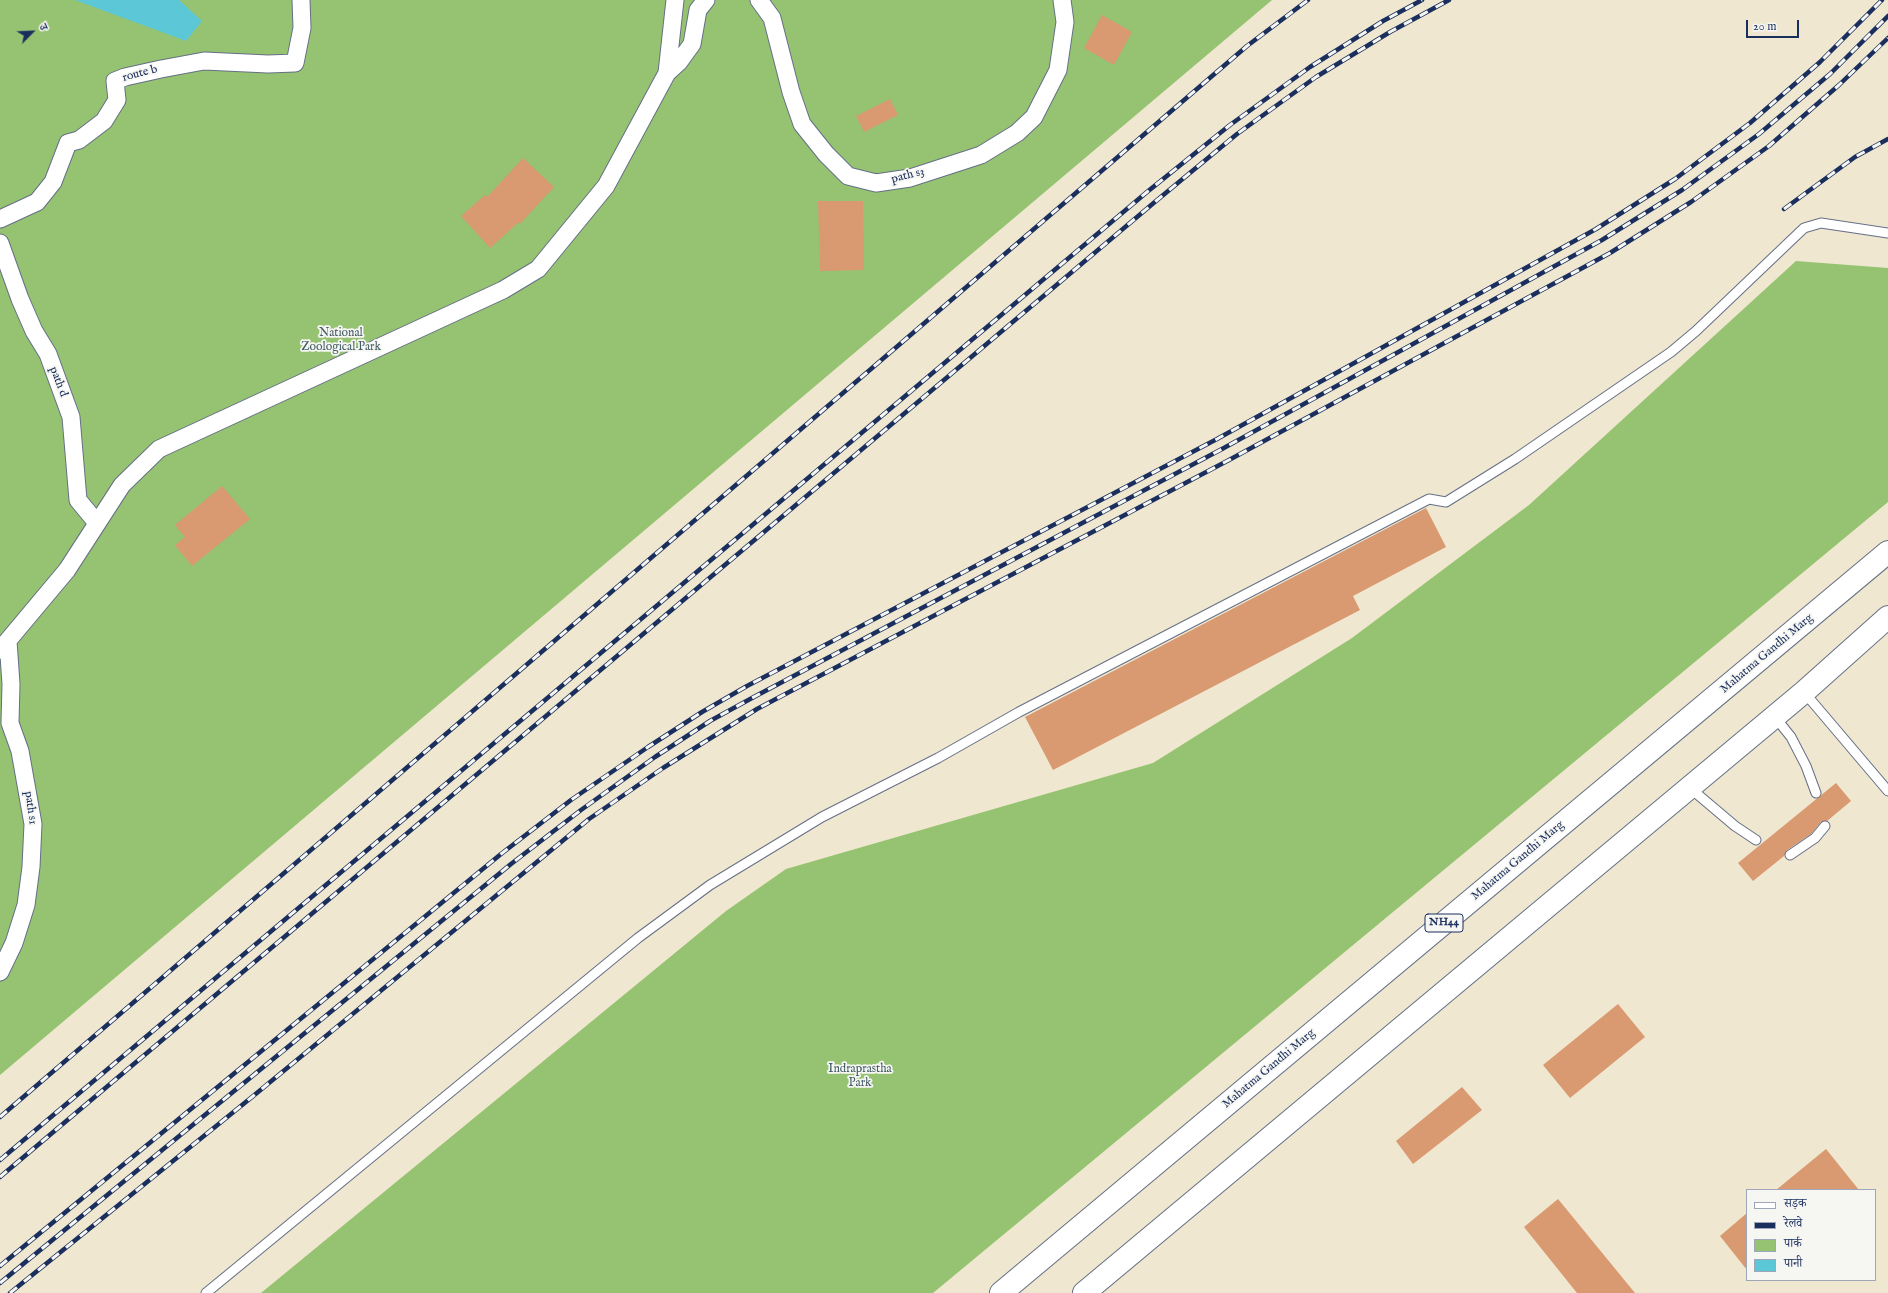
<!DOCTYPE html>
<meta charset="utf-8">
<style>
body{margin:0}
#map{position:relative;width:1888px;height:1293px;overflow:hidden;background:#efe7cf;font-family:"IM FELL English","Noto Serif Devanagari",serif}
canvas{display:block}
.legend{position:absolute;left:1746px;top:1189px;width:130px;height:92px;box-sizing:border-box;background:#f6f6f2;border:1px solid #9ea6b7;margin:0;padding:5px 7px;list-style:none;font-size:12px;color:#1b2f5e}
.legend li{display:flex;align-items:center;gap:8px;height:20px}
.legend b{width:20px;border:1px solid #9ea6b7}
.north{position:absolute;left:12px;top:12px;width:40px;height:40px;-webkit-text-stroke:3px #f6f6f2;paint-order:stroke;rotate:66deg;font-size:11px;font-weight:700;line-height:16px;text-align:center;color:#1b2f5e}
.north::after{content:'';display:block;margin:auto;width:14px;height:18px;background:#1b2f5e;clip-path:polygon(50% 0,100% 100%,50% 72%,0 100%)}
.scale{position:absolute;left:1746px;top:20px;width:53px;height:18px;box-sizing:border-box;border:2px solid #1b2f5e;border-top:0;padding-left:5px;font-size:12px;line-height:14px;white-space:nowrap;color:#1b2f5e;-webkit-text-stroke:3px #f6f6f2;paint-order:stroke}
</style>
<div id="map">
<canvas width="1888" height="1293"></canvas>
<ul class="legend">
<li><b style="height:5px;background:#fff"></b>सड़क</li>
<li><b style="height:5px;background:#1b2f5e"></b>रेलवे</li>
<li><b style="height:11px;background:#96c371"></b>पार्क</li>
<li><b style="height:11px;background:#5cc7d6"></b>पानी</li>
</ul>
<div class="north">उ</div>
<div class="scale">20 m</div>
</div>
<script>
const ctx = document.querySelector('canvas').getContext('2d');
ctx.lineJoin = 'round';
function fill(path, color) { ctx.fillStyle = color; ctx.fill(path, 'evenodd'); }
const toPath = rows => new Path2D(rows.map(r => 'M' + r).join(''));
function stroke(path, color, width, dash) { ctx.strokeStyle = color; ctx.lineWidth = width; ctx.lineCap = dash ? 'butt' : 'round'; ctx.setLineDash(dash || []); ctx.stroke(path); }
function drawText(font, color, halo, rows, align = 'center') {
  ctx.font = font + ' "IM FELL English",serif'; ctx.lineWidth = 3.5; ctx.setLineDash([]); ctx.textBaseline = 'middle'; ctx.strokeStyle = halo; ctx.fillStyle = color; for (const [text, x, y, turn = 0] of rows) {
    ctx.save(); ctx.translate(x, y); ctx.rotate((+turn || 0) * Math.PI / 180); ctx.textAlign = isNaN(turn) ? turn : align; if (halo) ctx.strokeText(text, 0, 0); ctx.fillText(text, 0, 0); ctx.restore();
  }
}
fill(toPath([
 [0,0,1272,0,0,1075],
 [1796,261,1888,268,1888,502,933,1293,261,1293,726,911,786,869,1153,763,1352,638,1529,505]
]), '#96c371');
fill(toPath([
 [75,0,179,0,202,21,186,41]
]), '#5cc7d6');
fill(toPath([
 [1102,15,1132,32,1114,65,1084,48],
 [890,99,898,115,864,132,856,116],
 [523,158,554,187,520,224,519,222,490,248,461,216,485,195,487,197],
 [818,201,863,201,864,270,820,271],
 [222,486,250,519,192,566,175,545,185,537,175,525],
 [1426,508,1446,547,1353,596,1360,610,1053,770,1025,717],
 [1836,783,1851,801,1827,821,1821,822,1811,834,1787,850,1784,856,1753,881,1738,863],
 [1618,1004,1645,1037,1570,1098,1543,1065],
 [1462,1087,1482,1110,1413,1164,1396,1141],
 [1826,1149,1859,1190,1776,1190],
 [1558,1199,1635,1293,1577,1293,1524,1227],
 [1747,1213,1747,1270,1720,1236]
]), '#d99971');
const lane = toPath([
 [1804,692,1888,791],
 [1775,717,1791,737,1806,766,1816,793],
 [1690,788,1735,826,1756,840],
 [1790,855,1815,838,1825,826],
 [206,1293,638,938,710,885,822,817,938,758,1019,712,1429,499,1446,502,1515,459,1671,352,1696,331,1804,228,1821,223,1888,233]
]);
const street = toPath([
 [759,0,772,18,791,92,802,124,826,154,848,176,876,183,910,178,981,155,1017,133,1034,117,1058,70,1065,22,1062,0],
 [667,73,679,62,692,44,698,10,706,0],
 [0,219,37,202,53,182,68,143,79,140,104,121,117,100,115,81,125,77,161,69,204,61,268,64,295,63,302,28,301,0],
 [0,243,20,299,34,331,48,354,71,417,78,500,97,523],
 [0,650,67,570,122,485,159,449,503,290,538,269,606,186,667,73,675,0],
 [0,972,14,943,26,905,31,867,33,824,20,751,10,723,11,684,8,641]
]);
const highway = toPath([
 [1001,1293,1888,552],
 [1084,1293,1804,692,1888,617]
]);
stroke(lane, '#656f86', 11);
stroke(street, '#656f86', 19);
stroke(highway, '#656f86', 24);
stroke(lane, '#fff', 9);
stroke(street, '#fff', 17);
stroke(highway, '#fff', 22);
const rail = toPath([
 [1784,209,1855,157,1888,139],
 [0,1117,1247,46,1308,0],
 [0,1160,1147,192,1230,125,1310,67,1383,21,1422,0],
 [0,1177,1156,201,1237,134,1316,77,1390,32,1449,0],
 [0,1266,501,854,571,800,648,747,702,712,747,686,1217,439,1596,229,1675,179,1750,123,1820,62,1882,0],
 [0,1283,511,864,581,810,655,757,710,721,752,698,1222,449,1602,240,1682,190,1759,134,1830,74,1888,16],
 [10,1293,252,1097,589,819,663,768,757,709,1229,460,1610,253,1691,202,1769,146,1839,85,1888,38]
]);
stroke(rail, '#1b2f5e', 4.5);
stroke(rail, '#f6f6f2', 3, [9]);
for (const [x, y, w] of [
 [1444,923,38]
]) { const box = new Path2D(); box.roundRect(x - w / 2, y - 9, w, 18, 3); ctx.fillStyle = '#f6f6f2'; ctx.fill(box); stroke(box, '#1b2f5e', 1); }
drawText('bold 11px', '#1b2f5e', null, [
 ["NH44",1444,923]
]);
drawText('12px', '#1b2f5e', '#f6f6f2', [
 ["route b",140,74,-15],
 ["path s3",908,176,-14],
 ["path d",58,382,69],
 ["Mahatma Gandhi Marg",1767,654,-40],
 ["path s1",30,808,82],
 ["Mahatma Gandhi Marg",1518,861,-40],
 ["Mahatma Gandhi Marg",1269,1069,-40]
]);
drawText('12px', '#405b64', '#f6f6f2', [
 ["National",341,334],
 ["Zoological Park",341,348],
 ["Indraprastha",860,1070],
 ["Park",860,1084]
]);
</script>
